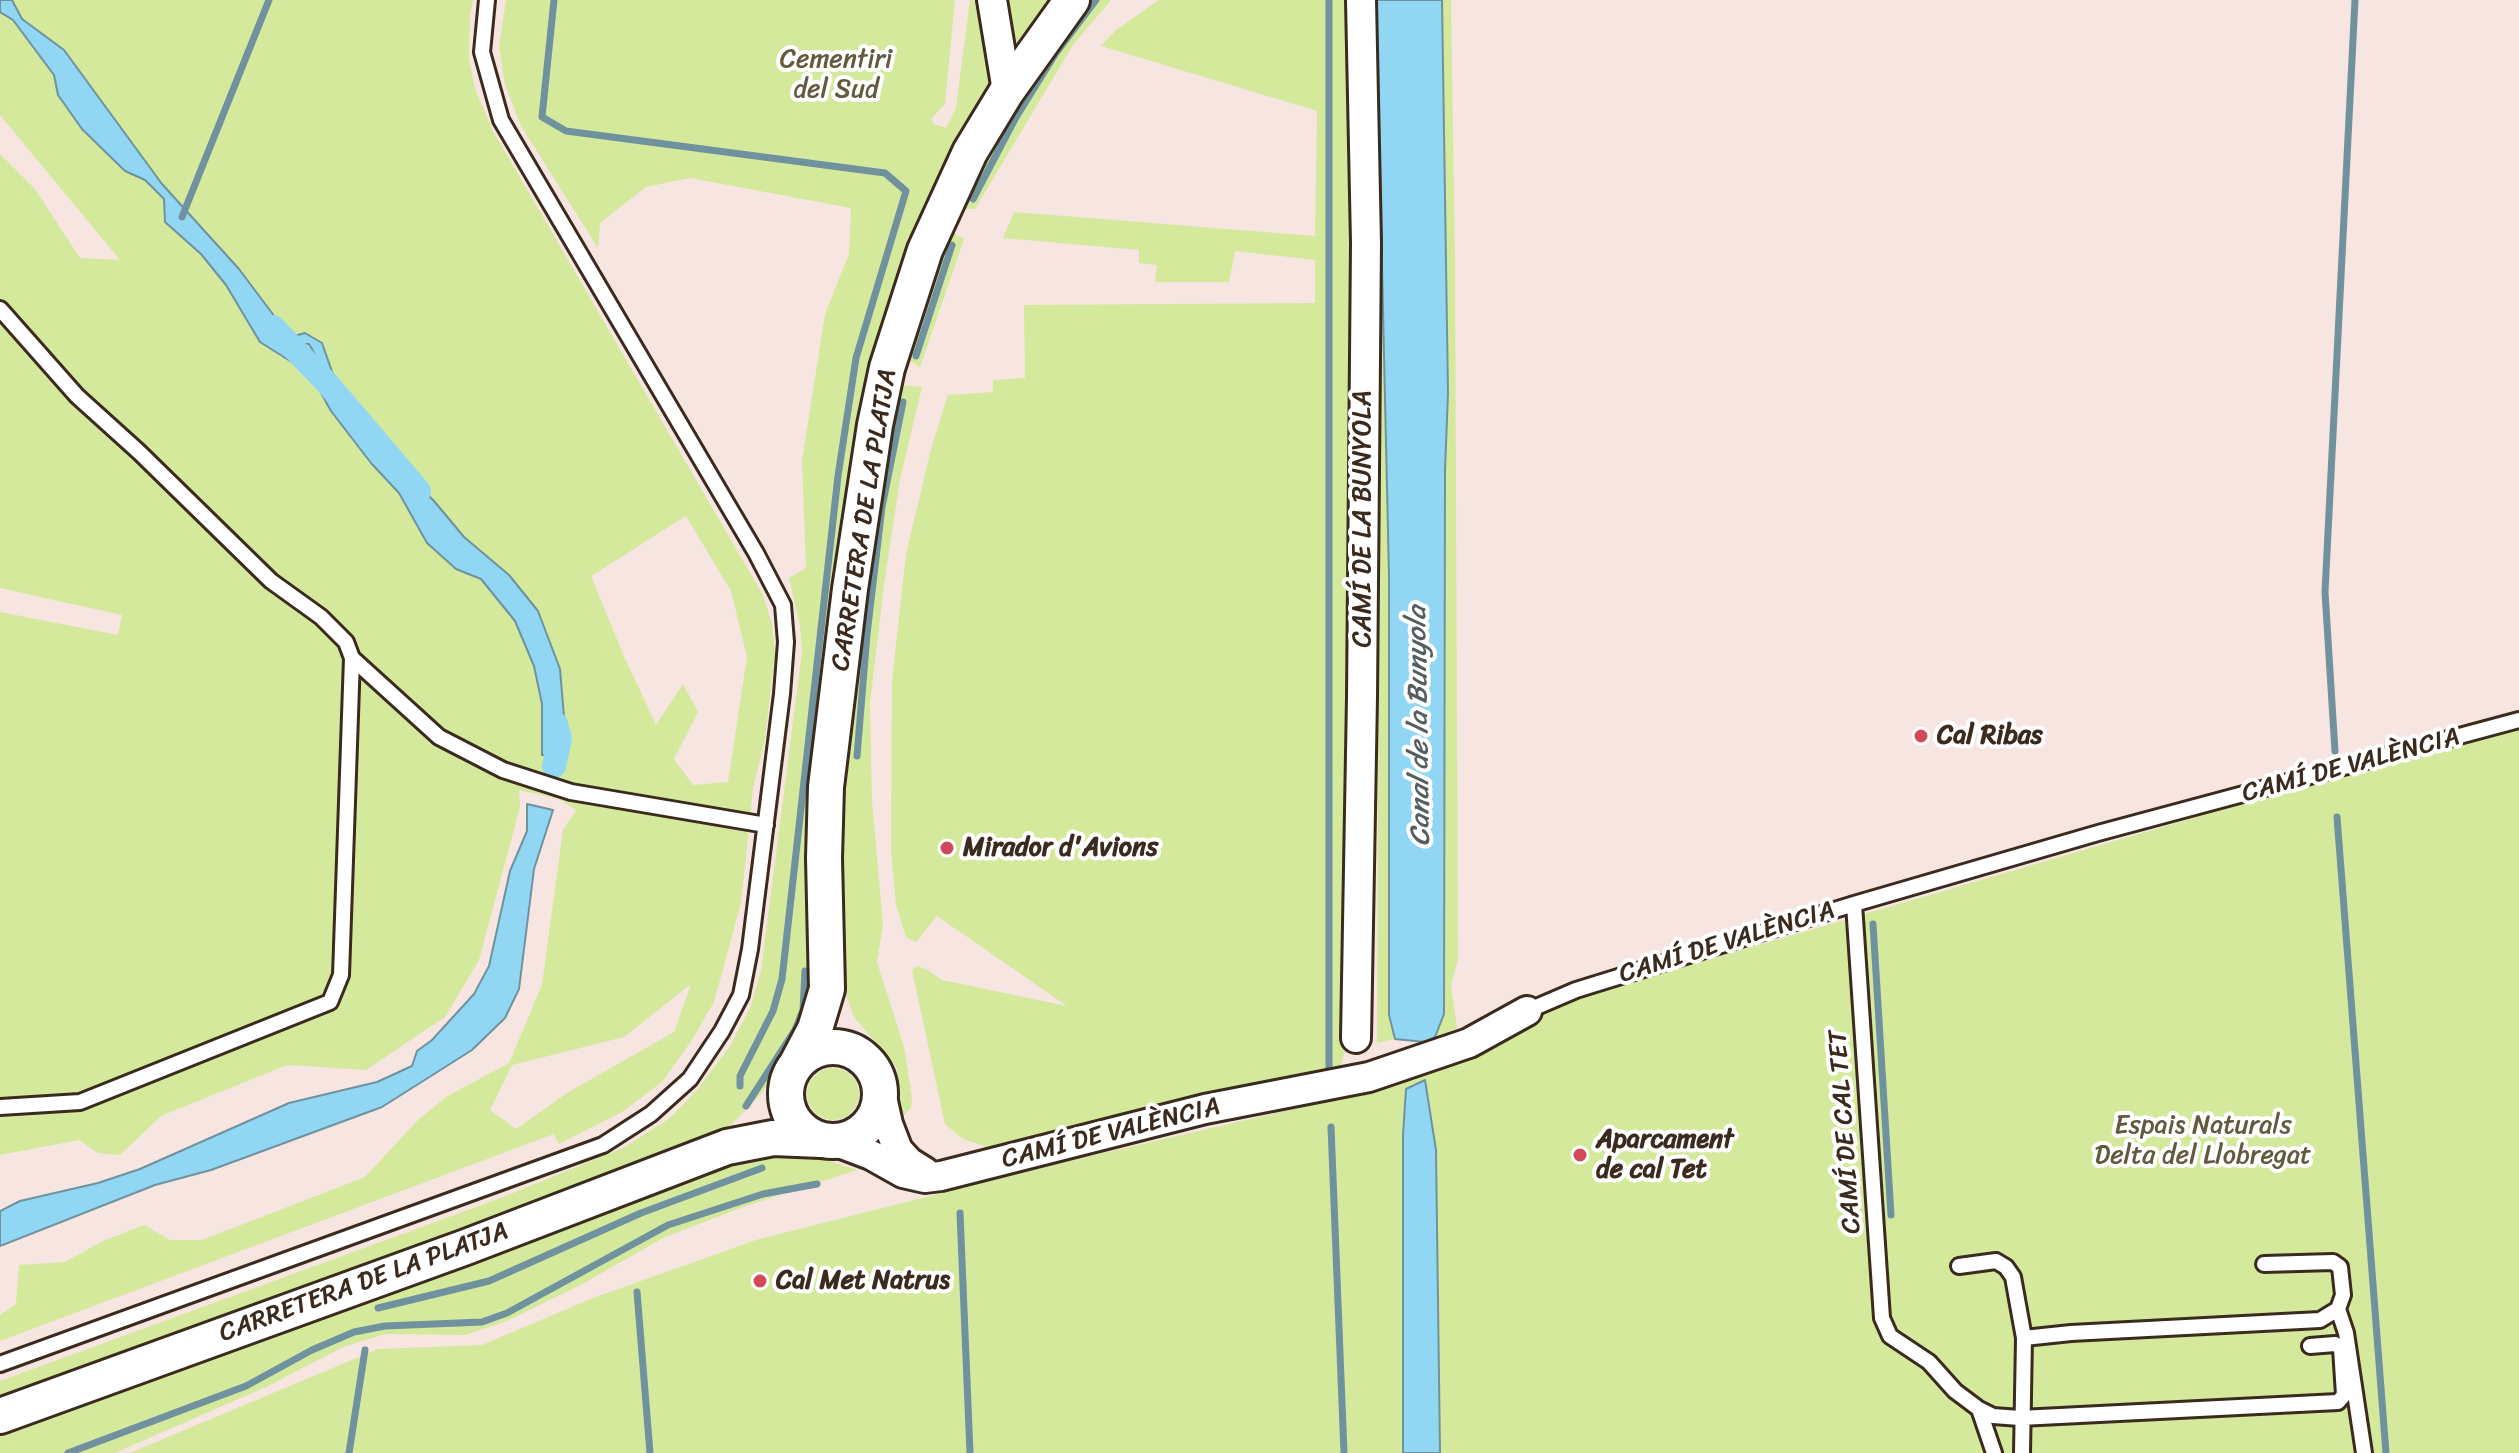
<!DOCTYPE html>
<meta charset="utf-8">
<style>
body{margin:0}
canvas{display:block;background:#f6e5e0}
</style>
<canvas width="2519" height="1453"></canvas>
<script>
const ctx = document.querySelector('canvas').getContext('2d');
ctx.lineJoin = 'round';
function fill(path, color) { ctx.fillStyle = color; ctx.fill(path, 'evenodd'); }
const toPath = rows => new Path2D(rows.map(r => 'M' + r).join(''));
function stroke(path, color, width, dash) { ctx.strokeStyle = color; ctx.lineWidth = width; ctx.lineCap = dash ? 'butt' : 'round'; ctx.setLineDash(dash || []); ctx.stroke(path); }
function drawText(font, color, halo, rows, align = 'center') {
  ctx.font = font + ' Sriracha,sans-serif'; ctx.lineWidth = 8; ctx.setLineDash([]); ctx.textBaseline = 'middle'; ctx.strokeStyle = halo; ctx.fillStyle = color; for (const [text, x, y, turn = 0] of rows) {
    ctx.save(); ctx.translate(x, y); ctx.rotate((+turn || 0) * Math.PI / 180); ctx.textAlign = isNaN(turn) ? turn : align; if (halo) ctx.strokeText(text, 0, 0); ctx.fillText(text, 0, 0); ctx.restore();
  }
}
fill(toPath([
 [12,0,473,0,470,15,469,58,475,89,493,131,763,595,772,624,775,652,765,739,753,788,741,903,714,1002,692,1040,662,1082,622,1112,559,1144,554,1134,0,1341,0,1315,16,1304,19,1265,65,1262,103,1241,144,1225,170,1240,202,1240,365,1177,417,1121,446,1097,509,1063,542,985,563,830,576,810,559,799,519,790,520,807,479,960,445,1017,366,1070,287,1065,161,1116,120,1155,98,1153,79,1140,0,1155,0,612,118,635,122,615,0,588,0,154,35,189,80,258,120,260,0,115,0,12,13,20,54,75,58,95,125,171,145,180,164,199,165,222,201,254,226,285,298,364,293,353,299,344,309,344,322,367,310,373,371,463,399,493,427,543,456,569,481,579,515,621,534,666,542,704,541,742,557,756,538,611,509,575,464,537,434,501,370,438,336,383,322,343,294,336,281,325,239,269,162,184,64,50,22,19],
 [686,516,731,591,747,657,728,782,693,785,674,759,698,712,683,684,656,725,623,654,591,576],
 [691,984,674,1032,567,1093,516,1129,490,1110,512,1065,624,1037],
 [506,0,955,0,945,104,931,119,934,124,946,128,956,108,970,0,981,0,990,79,988,95,940,176,917,227,886,312,866,396,812,1007,780,1066,761,1094,732,1124,693,1146,0,1402,0,1381,498,1199,623,1148,670,1118,697,1090,730,1046,750,1008,761,971,802,651,800,627,789,578,806,568,802,461,825,314,849,254,851,208,690,178,646,187,600,223,598,248,521,126,505,85,499,46],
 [1009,0,1053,0,1012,56,1003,2],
 [1085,0,1111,0,1073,45,975,209,966,209,963,197,986,153],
 [1159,0,1347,0,1354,376,1345,1049,1339,1075,1009,1146,990,1148,963,1139,945,1124,912,970,917,966,926,969,942,980,1067,1006,937,916,916,942,906,937,896,905,891,850,892,682,906,554,932,445,948,395,993,392,993,380,1025,378,1024,305,1315,303,1315,260,1235,251,1229,282,1155,282,1157,265,1139,263,1139,250,1003,238,1014,212,1315,236,1317,111,1101,46,1116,30],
 [1374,0,1395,0,1400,1019,1395,1039,1377,1043,1380,265],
 [1433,0,1451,0,1455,263,1458,960,1451,985,1457,1028,1435,1037],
 [946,233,954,233,964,239,920,367,902,356],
 [902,385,922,387,900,479,884,585,870,703,872,801,883,925,877,962,904,1047,912,1097,911,1108,899,1120,897,1068,854,1017,843,986,840,840,861,611,894,387],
 [2519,728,2519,1453,130,1453,378,1349,482,1345,593,1298,756,1240,1052,1165,1341,1098,1488,1043,1528,1019,1577,998,2207,814],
 '807 1094a26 26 0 1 1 52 0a26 26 0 1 1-52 0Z',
 [794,1149,857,1170,743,1207,663,1238,584,1283,507,1321,465,1335,385,1334,343,1347,268,1386,115,1453,0,1453,0,1431,718,1164]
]), '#d5e99d');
const water = toPath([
 [0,0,12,0,22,19,64,50,162,184,239,269,281,325,294,336,305,333,322,343,336,383,370,438,434,501,464,537,509,575,538,611,560,669,567,753,557,756,542,755,542,704,534,666,515,621,481,579,456,569,427,543,399,493,371,463,331,411,310,373,322,367,309,344,299,344,293,353,298,366,260,342,226,285,201,254,165,222,164,199,145,180,125,171,82,129,58,95,54,75,13,20,0,12,0,0],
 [1376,0,1442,0,1448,393,1445,470,1444,1014,1435,1037,1425,1042,1395,1039,1389,1015,1389,576,1376,0],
 [527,804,553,810,534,869,519,989,505,1018,472,1050,382,1107,211,1170,155,1185,0,1246,0,1211,20,1201,98,1183,140,1169,289,1103,377,1082,412,1066,417,1051,432,1040,474,994,489,966,510,871,527,831,527,804],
 [1425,1080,1436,1150,1440,1453,1403,1453,1403,1135,1406,1089,1425,1080]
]);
fill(water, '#91d7f3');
stroke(water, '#6f929e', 2);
stroke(toPath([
 [554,0,542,117,566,131,885,173,906,191,856,358,838,476,782,979,773,1011,740,1076,740,1086],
 [973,199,1015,119,1056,53,1096,0],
 [182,217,269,0],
 [916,356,952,245],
 [2335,751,2325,592,2355,0],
 [857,756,867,634,882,507,903,402],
 [2337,817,2386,1453],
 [1873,924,1891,1215],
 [1329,1071,1329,0],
 [746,1106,795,1030,803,1010,805,971],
 [1331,1127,1344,1453],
 [960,1213,970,1453],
 [637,1292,650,1453],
 [378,1308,489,1281,641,1213,762,1168],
 [68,1453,246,1386,312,1350,354,1332,385,1326,482,1322,507,1313,668,1225,763,1194,817,1184],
 [349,1453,365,1350]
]), '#6f929e', 7);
stroke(toPath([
 [273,327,327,383,419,491],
 [554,766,560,739,556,724]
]), '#91d7f3', 24);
const service = toPath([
 [0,309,77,396,139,452,271,581,321,617,346,642,352,658,439,737,503,770,571,792,766,825],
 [1854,904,1882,1318,1890,1336,1929,1362,1955,1391,1979,1409,1993,1416,2020,1418,2338,1402,2344,1395,2341,1348,2335,1344,2310,1346],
 [1527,1011,1576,990,1854,904,2098,833,2519,720],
 [0,1107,80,1102,330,1002,341,975,352,658],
 [1959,1266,1996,1261,2006,1267,2013,1277,2024,1338,2022,1453],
 [2338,1309,2346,1333,2364,1453],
 [2024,1338,2071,1333,2320,1320,2338,1309,2343,1295,2340,1267,2333,1262,2264,1264],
 [0,1364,603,1145,651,1114,690,1079,722,1031,741,995,750,949,782,694,786,642,783,605,756,553,501,120,482,52,487,0],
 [1979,1409,1994,1453]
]);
const minor = toPath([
 [992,0,1007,91],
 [1356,1038,1362,697,1366,243,1361,0],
 [880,1088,888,1124,898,1150,909,1162,925,1172],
 [834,1141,871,1155,903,1173,925,1178,941,1176,1205,1109,1369,1077,1469,1043,1527,1011]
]);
const tertiary = toPath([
 '786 1094a47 47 0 1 1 94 0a47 47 0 1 1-94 0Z',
 [796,1065,815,1029,827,989,824,858,826,787,850,589,875,425,887,368,925,250,970,152,1007,91,1072,0],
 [0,1416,466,1247,727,1147,773,1138,821,1140]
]);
stroke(service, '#3b2a1e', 20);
stroke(minor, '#3b2a1e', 34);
stroke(tertiary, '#3b2a1e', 40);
stroke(service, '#fff', 14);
stroke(minor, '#fff', 28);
stroke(tertiary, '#fff', 34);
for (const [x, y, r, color] of [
 [1921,736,8,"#d1495b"],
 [947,848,8,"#d1495b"],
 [1580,1155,8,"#d1495b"],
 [760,1281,8,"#d1495b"]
]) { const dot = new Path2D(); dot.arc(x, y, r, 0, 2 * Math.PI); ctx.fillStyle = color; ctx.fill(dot); stroke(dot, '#fff', 3); }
drawText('26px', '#625a3e', '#fff', [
 ["Cementiri",836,60],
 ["del Sud",836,90],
 ["Espais Naturals",2203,1126],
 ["Delta del Llobregat",2203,1156]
]);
drawText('26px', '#3b2a1e', '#fff', [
 ["CAMÍ DE LA BUNYOLA",1363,519,-90],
 ["CARRETERA DE LA PLATJA",865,520,-81],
 ["CAMÍ DE VALÈNCIA",2351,766,-15],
 ["CAMÍ DE VALÈNCIA",1727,943,-17],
 ["CAMÍ DE CAL TET",1846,1132,-94],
 ["CAMÍ DE VALÈNCIA",1111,1134,-14],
 ["CARRETERA DE LA PLATJA",364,1283,-20]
]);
drawText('bold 26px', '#3b2a1e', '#fff', [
 ["Cal Ribas",1937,736],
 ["Mirador d'Avions",963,848],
 ["Aparcament",1596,1140],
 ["de cal Tet",1596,1170],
 ["Cal Met Natrus",776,1281]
], 'left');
drawText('italic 28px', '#555e5e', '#fff', [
 ["Canal de la Bunyola",1420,726,-91]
]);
</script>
